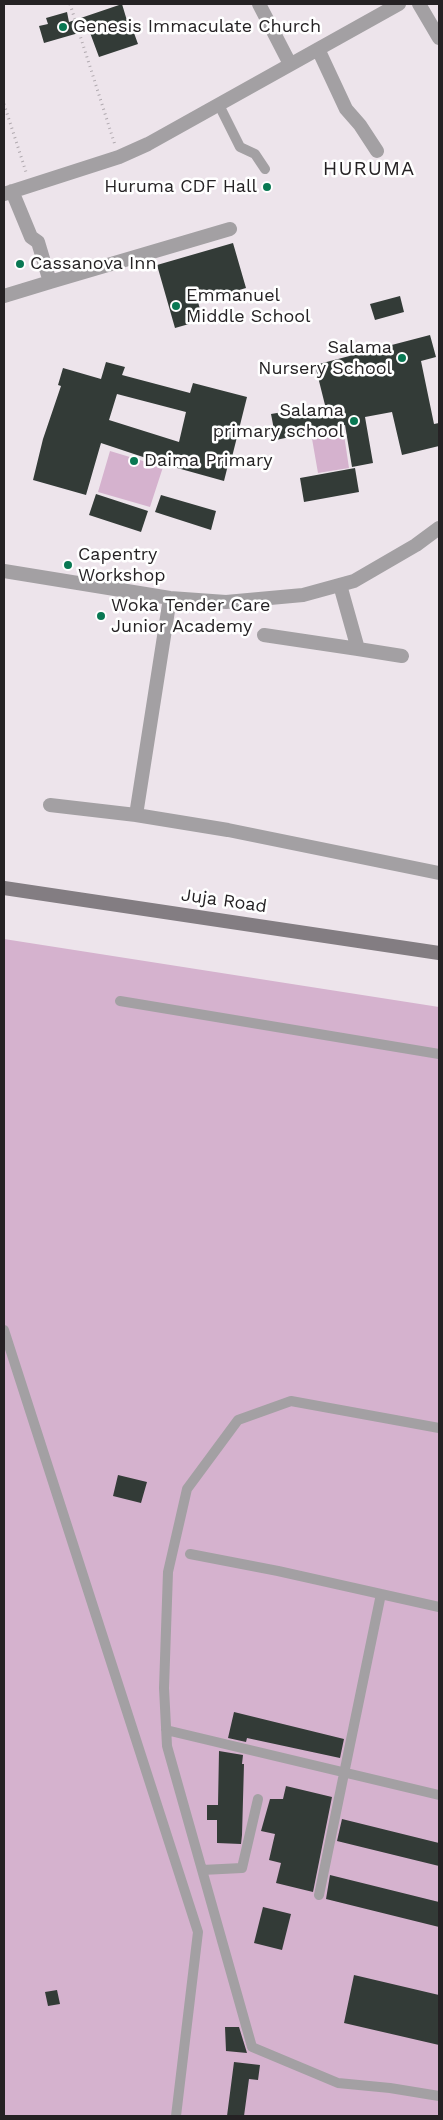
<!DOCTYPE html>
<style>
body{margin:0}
#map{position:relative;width:443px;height:2120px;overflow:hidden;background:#ede4eb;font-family:"Work Sans",sans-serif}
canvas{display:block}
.frame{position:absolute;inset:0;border:5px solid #252224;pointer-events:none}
</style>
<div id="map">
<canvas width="443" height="2120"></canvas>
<div class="frame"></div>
</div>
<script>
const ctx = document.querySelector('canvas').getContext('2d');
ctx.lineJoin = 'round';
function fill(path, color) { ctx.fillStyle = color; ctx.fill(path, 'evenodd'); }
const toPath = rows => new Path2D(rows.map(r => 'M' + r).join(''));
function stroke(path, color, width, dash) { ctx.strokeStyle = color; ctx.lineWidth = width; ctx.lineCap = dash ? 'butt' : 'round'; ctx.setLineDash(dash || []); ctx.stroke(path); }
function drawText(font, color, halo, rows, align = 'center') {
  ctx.font = font + ' "Work Sans",sans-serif'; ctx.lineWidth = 5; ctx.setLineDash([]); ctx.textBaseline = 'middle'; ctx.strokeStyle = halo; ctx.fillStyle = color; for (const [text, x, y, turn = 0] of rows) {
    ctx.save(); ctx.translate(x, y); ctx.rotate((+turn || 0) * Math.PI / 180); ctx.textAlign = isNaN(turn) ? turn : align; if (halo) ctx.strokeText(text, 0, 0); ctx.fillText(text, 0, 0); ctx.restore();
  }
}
fill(toPath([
 [343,428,349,468,318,473,311,433],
 [110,451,163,467,150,507,98,492],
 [4,939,439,1007,439,2116,4,2116]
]), '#d5b2ce');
fill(toPath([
 [122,4,131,34,134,33,138,44,99,57,89,30,44,43,39,26,48,24,46,18,67,12,69,22],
 [233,243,246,288,198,302,203,320,175,328,157,265],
 [400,296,404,312,375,320,370,304],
 [430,335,436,357,421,361,434,424,439,423,439,446,402,455,392,412,365,417,373,463,352,467,345,425,276,440,271,414,325,405,315,365],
 [106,362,125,367,122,375,190,393,193,383,247,397,232,457,230,457,224,481,170,466,101,443,86,495,33,480,43,439,61,386,58,385,63,368,101,379],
 [117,394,186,412,179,442,109,420],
 [355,468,359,492,304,502,300,478],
 [96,494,148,511,141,532,89,515],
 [161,495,216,511,211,530,155,512],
 [118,1475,147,1482,141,1503,113,1496],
 [234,1712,344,1739,340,1758,247,1738,246,1742,228,1738],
 [219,1751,243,1755,242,1764,244,1764,242,1835,241,1844,217,1843,217,1820,207,1820,207,1805,218,1805],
 [286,1786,332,1797,313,1892,276,1883,281,1863,269,1860,275,1834,261,1831,270,1799,283,1799],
 [342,1819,439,1843,439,1866,337,1841],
 [330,1875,439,1902,439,1927,326,1899],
 [263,1907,291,1914,282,1950,254,1943],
 [354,1975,439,1995,439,2045,344,2023],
 [57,1990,60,2004,48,2006,45,1992],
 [225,2027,239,2027,247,2053,226,2051],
 [234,2062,260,2065,258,2080,249,2079,244,2116,227,2116]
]), '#333b37');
stroke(toPath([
 [70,4,115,145],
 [4,104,26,172]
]), '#b0a9af', 3, [1, 4]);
stroke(toPath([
 [219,105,240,147,255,154,265,169],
 [120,1001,439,1054],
 [4,1330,198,1932,176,2116],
 [439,1428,291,1401,238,1420,187,1489,168,1572,164,1688,167,1746,252,2047,338,2083,390,2088,439,2096],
 [190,1554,278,1571,439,1607],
 [166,1730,439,1795],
 [202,1870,242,1868,258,1799],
 [319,1895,381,1594]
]), '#a3a0a3', 10);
stroke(toPath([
 [259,4,290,64],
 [419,4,439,38],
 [318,49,346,109,360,125,377,151],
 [12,191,31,237,38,242,50,282,230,229],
 [4,194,119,157,148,144,399,4],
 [4,296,50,282],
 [4,571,170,598,226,602,303,595,354,581,416,545,439,528],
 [170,598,136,815,228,830,439,873],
 [264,635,358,649,340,585],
 [358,649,402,656],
 [50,805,136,815]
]), '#a3a0a3', 14);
stroke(toPath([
 [4,888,439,953]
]), '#837d82', 14);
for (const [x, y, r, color] of [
 [63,27,5,"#097853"],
 [267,187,5,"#097853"],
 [20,264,5,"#097853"],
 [176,306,5,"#097853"],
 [402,358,5,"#097853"],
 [354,421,5,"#097853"],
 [134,461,5,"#097853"],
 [68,565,5,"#097853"],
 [101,616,5,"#097853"]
]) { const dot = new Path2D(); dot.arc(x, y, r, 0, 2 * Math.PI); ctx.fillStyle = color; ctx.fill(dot); stroke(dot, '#fff', 2); }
drawText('18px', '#252224', '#fff', [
 ["Genesis Immaculate Church",73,27],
 ["Huruma CDF Hall",257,187,"right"],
 ["Cassanova Inn",30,264],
 ["Emmanuel",186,296],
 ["Middle School",186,317],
 ["Salama",392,348,"right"],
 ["Nursery School",392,369,"right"],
 ["Salama",344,411,"right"],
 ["primary school",344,432,"right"],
 ["Daima Primary",144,461],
 ["Capentry",78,555],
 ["Workshop",78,576],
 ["Woka Tender Care",111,606],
 ["Junior Academy",111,627]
], 'left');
drawText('18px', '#252224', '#fff', [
 ["Juja Road",224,901,8]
]);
ctx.letterSpacing = '1px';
drawText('20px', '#252224', '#fff', [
 ["HURUMA",369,169]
]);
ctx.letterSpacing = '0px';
</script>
